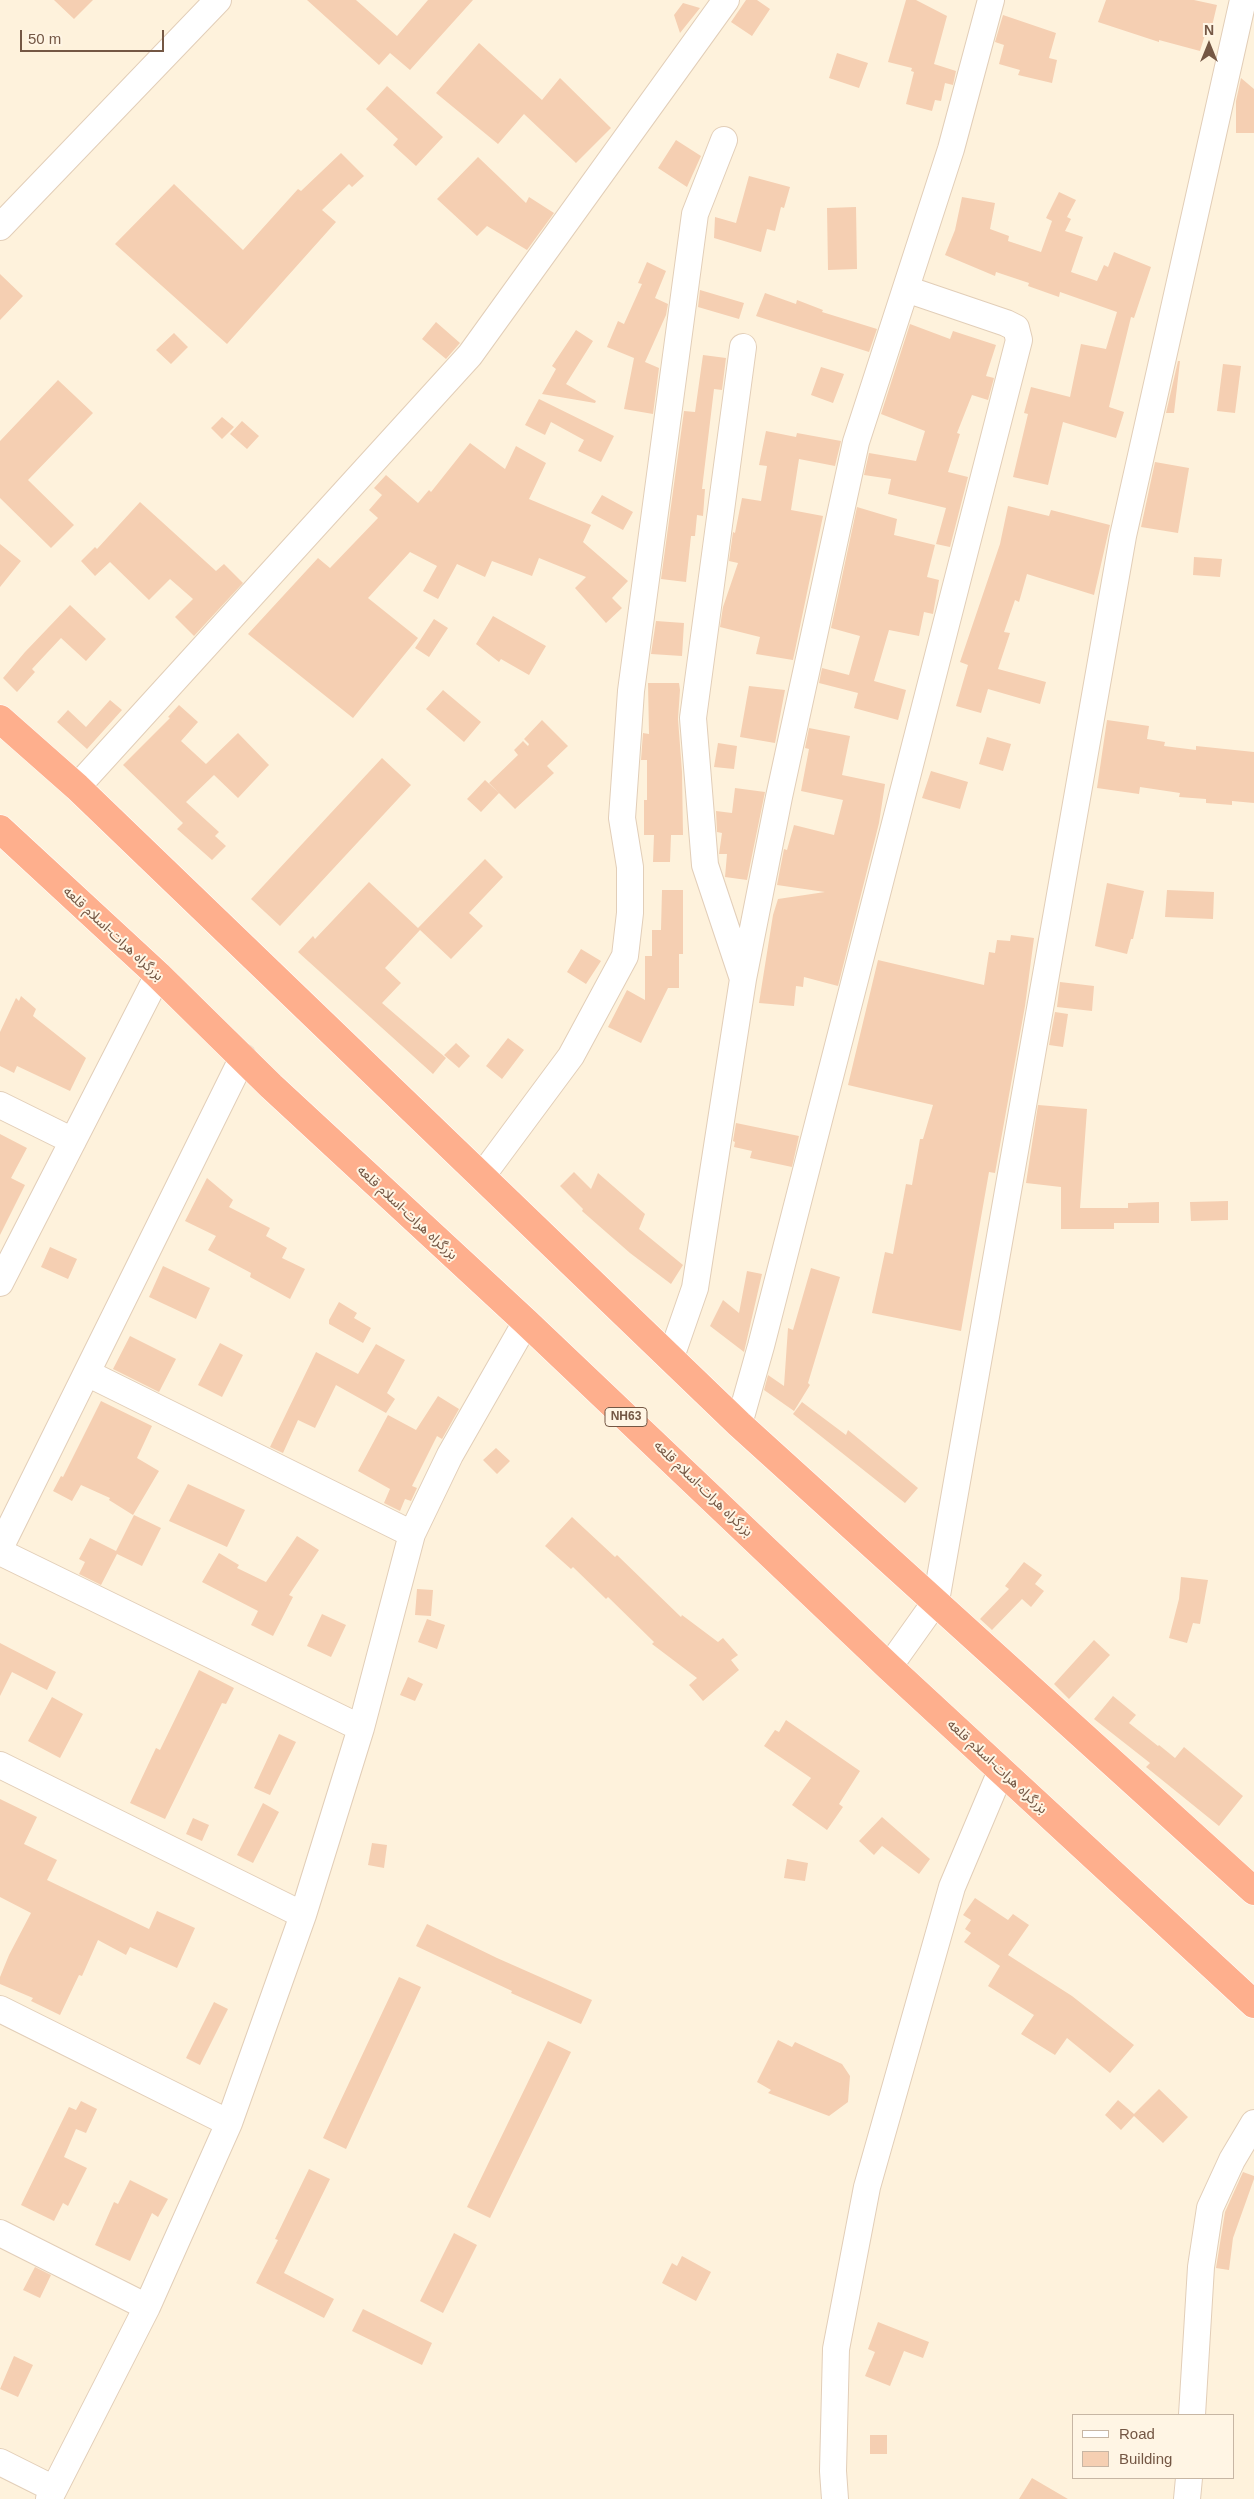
<!DOCTYPE html>
<meta charset="utf-8">
<style>
body{margin:0}
#map{position:relative;width:1254px;height:2499px;overflow:hidden;background:#fef2dc;font-family:Arial,sans-serif}
canvas{display:block}
.legend{position:absolute;left:1072px;top:2414px;width:162px;height:65px;box-sizing:border-box;background:#fff5e4;border:1px solid #c7b6a4;margin:0;padding:6px 9px;list-style:none;font-size:15px;color:#745744}
.legend li{display:flex;align-items:center;gap:10px;height:25px}
.legend b{width:25px;border:1px solid #c7b6a4}
.north{position:absolute;left:1184px;top:20px;width:50px;height:50px;-webkit-text-stroke:4px #fff5e4;paint-order:stroke;rotate:0deg;font-size:14px;font-weight:700;line-height:20px;text-align:center;color:#745744}
.north::after{content:'';display:block;margin:auto;width:18px;height:22px;background:#745744;clip-path:polygon(50% 0,100% 100%,50% 72%,0 100%)}
.scale{position:absolute;left:20px;top:30px;width:144px;height:22px;box-sizing:border-box;border:2px solid #745744;border-top:0;padding-left:6px;font-size:15px;line-height:18px;white-space:nowrap;color:#745744;-webkit-text-stroke:4px #fff5e4;paint-order:stroke}
</style>
<div id="map">
<canvas width="1254" height="2499"></canvas>
<ul class="legend">
<li><b style="height:6px;background:#fff"></b>Road</li>
<li><b style="height:14px;background:#f5cfb2"></b>Building</li>
</ul>
<div class="north">N</div>
<div class="scale">50 m</div>
</div>
<script>
const ctx = document.querySelector('canvas').getContext('2d');
ctx.lineJoin = 'round';
function fill(path, color) { ctx.fillStyle = color; ctx.fill(path, 'evenodd'); }
const toPath = rows => new Path2D(rows.map(r => 'M' + r).join(''));
function stroke(path, color, width, dash) { ctx.strokeStyle = color; ctx.lineWidth = width; ctx.lineCap = dash ? 'butt' : 'round'; ctx.setLineDash(dash || []); ctx.stroke(path); }
function drawText(font, color, halo, rows, align = 'center') {
  ctx.font = font + ' Arial,"Noto Sans Arabic",sans-serif'; ctx.lineWidth = 4; ctx.setLineDash([]); ctx.textBaseline = 'middle'; ctx.strokeStyle = halo; ctx.fillStyle = color; for (const [text, x, y, turn = 0] of rows) {
    ctx.save(); ctx.translate(x, y); ctx.rotate((+turn || 0) * Math.PI / 180); ctx.textAlign = isNaN(turn) ? turn : align; if (halo) ctx.strokeText(text, 0, 0); ctx.fillText(text, 0, 0); ctx.restore();
  }
}
fill(toPath([
 [54,0,93,0,74,19],
 [307,0,356,0,397,36,428,0,473,0,410,70,390,53,379,65],
 [746,0,757,0,770,9,752,36,731,22],
 [906,0,916,0,947,16,934,64,956,71,953,85,945,83,941,101,935,100,932,111,906,104,914,72,911,71,912,68,888,62],
 [1106,0,1194,0,1217,5,1212,26,1208,25,1200,51,1159,40,1159,42,1098,22],
 [683,3,700,8,680,33,674,15],
 [1003,15,1056,33,1049,58,1057,60,1052,83,1018,75,1020,70,999,64,1004,45,995,42],
 [479,43,542,100,560,78,611,128,576,163,524,114,498,144,436,93],
 [837,53,868,63,859,88,829,78],
 [1241,78,1254,89,1254,133,1236,133,1236,101],
 [387,86,443,137,416,166,393,145,398,139,366,109],
 [676,140,701,156,687,187,658,168],
 [341,153,364,176,352,187,349,184,322,210,336,222,227,344,115,244,174,184,243,250,298,189,301,191],
 [478,157,526,203,529,197,554,213,527,250,487,226,477,236,437,199],
 [749,176,790,187,784,208,781,207,775,231,767,229,761,252,714,238,715,217,736,223],
 [1059,192,1076,200,1067,217,1071,219,1065,231,1083,237,1071,272,1097,281,1104,265,1108,267,1114,252,1151,267,1134,318,1131,317,1109,407,1124,412,1116,438,1063,422,1048,485,1013,477,1028,414,1024,413,1031,387,1070,397,1081,344,1106,349,1117,312,1060,292,1059,297,1028,286,1029,283,996,272,995,276,945,255,955,230,962,197,995,203,990,229,1009,236,1008,241,1041,252,1052,221,1046,218],
 [856,207,857,269,828,270,827,208],
 [647,262,666,271,655,298,668,304,666,315,645,362,659,368,653,414,624,409,634,358,607,347,618,321,624,324,642,284,638,283],
 [0,274,23,296,0,320],
 [700,290,744,303,739,319,698,307],
 [765,293,796,304,797,300,823,310,822,312,877,329,869,352,756,316],
 [436,322,460,343,446,359,422,339],
 [910,324,950,339,953,331,996,345,986,376,994,378,988,400,972,395,957,433,960,434,948,472,968,477,950,547,936,544,946,508,888,494,891,479,864,475,869,453,916,461,925,431,881,414],
 [576,330,593,341,566,384,596,401,595,403,542,394,556,369,552,366],
 [174,333,188,347,171,364,156,350],
 [703,355,726,358,722,390,714,389,702,489,705,489,703,516,697,515,695,536,691,536,686,582,661,579,684,411,695,412],
 [1178,361,1180,361,1174,413,1166,413],
 [1223,364,1241,366,1235,413,1217,411],
 [821,367,844,374,833,403,811,395],
 [58,380,93,413,28,480,74,525,51,548,0,498,0,441],
 [539,399,614,436,601,462,578,451,584,440,551,422,545,435,525,425],
 [222,417,234,427,222,439,211,428],
 [242,421,259,436,247,449,230,434],
 [766,431,796,437,797,433,841,441,835,466,799,459,791,510,823,516,793,660,756,654,760,637,720,627,723,607,738,563,729,561,733,532,735,533,742,498,761,501,767,466,759,465],
 [470,443,505,469,516,446,546,463,529,499,591,525,583,542,628,581,612,598,622,608,606,623,575,588,586,577,539,558,532,576,492,561,485,577,457,564,438,599,423,591,437,566,410,552,368,598,418,638,353,718,248,634,318,558,330,568,378,518,369,510,382,495,374,488,386,475,418,503,429,490,431,492],
 [1155,462,1189,468,1178,533,1141,527],
 [602,495,633,512,623,530,591,513],
 [140,502,216,571,224,564,243,583,194,636,175,617,193,599,170,579,149,600,110,562,95,576,81,561,95,547,97,549],
 [1008,506,1049,516,1051,510,1110,525,1094,595,1027,574,1019,602,1015,600,1004,632,1010,633,998,669,1046,682,1040,704,988,689,981,713,956,706,968,665,960,662,1000,544],
 [857,507,897,519,894,535,935,545,927,577,939,580,933,614,924,612,919,636,889,630,874,681,906,690,898,720,854,708,858,693,819,683,822,668,849,675,860,636,831,628],
 [0,544,21,561,0,587],
 [1194,557,1222,559,1220,577,1193,575],
 [70,605,106,639,86,661,61,638,32,669,35,672,17,692,3,678,25,652],
 [493,616,546,646,529,675,501,659,499,662,476,644],
 [434,619,448,628,429,657,415,648],
 [656,621,684,623,682,656,651,654],
 [648,683,679,683,680,690,678,719,682,772,683,835,671,835,670,862,653,862,654,835,644,835,644,800,647,800,647,760,641,760,643,733,649,734],
 [749,686,785,690,775,743,740,737],
 [443,690,481,722,464,742,426,709],
 [110,700,122,710,87,749,57,722,68,710,86,727],
 [179,705,198,722,181,741,206,764,238,733,269,765,238,798,214,775,186,802,219,832,215,836,226,846,212,860,177,829,183,823,123,765,170,718,168,717],
 [542,720,568,746,547,766,554,773,515,809,489,783,518,755,514,750,523,741,528,746,529,744,524,739],
 [1107,720,1149,726,1147,739,1165,742,1164,746,1196,750,1196,746,1254,752,1254,803,1232,801,1232,805,1206,803,1206,799,1179,797,1180,793,1140,787,1139,794,1097,788],
 [809,728,850,736,842,775,885,784,879,823,838,986,804,977,803,987,796,986,794,1006,759,1003,773,915,778,899,825,892,777,885,784,849,787,850,794,825,834,835,843,800,801,791,809,749,805,748],
 [987,737,1011,744,1003,771,979,764],
 [718,743,737,746,734,769,714,767],
 [382,758,411,785,280,926,251,899],
 [931,771,968,782,960,809,922,798],
 [485,780,499,793,481,812,467,799],
 [735,788,765,792,747,880,725,877,727,854,719,854,722,833,717,832,716,811,732,813],
 [485,859,503,877,469,913,483,926,451,959,420,930,385,968,401,983,382,1003,446,1058,433,1074,298,952,313,936,315,939,369,882,418,928],
 [1107,883,1144,891,1133,939,1131,939,1127,954,1095,946],
 [662,890,683,890,683,954,679,954,679,988,668,988,641,1043,608,1027,627,990,645,1000,645,956,652,956,652,930,661,930],
 [1167,890,1214,892,1213,919,1165,917],
 [1011,935,1034,938,1025,1006,995,1173,989,1172,961,1331,872,1313,885,1252,893,1254,906,1184,912,1185,920,1139,923,1139,933,1105,848,1085,878,960,984,985,989,952,995,953,997,940,1010,941],
 [581,949,601,961,586,984,567,972],
 [1060,982,1094,986,1092,1011,1057,1007],
 [21,996,36,1009,33,1016,86,1058,70,1091,17,1066,14,1073,0,1066,0,1032,16,998,19,1001],
 [1055,1012,1068,1014,1063,1047,1049,1045],
 [508,1038,524,1050,502,1079,486,1066],
 [456,1043,470,1056,459,1068,444,1055],
 [1038,1105,1087,1109,1080,1208,1128,1208,1128,1203,1159,1202,1159,1223,1114,1223,1114,1229,1061,1229,1061,1187,1026,1183],
 [736,1123,799,1136,792,1167,750,1158,752,1151,734,1147,735,1142,733,1141],
 [0,1134,27,1148,11,1178,25,1185,0,1235],
 [574,1172,591,1189,598,1173,645,1214,639,1229,683,1265,671,1284,630,1253,582,1211,583,1209,560,1186],
 [207,1178,233,1200,229,1207,270,1228,266,1236,287,1248,282,1258,305,1269,290,1299,250,1277,251,1273,208,1250,216,1236,185,1221],
 [1228,1201,1228,1220,1191,1221,1190,1202],
 [50,1247,77,1259,68,1279,41,1267],
 [163,1266,210,1288,196,1319,149,1297],
 [811,1268,840,1277,808,1383,810,1385,794,1411,764,1390,768,1375,784,1386,788,1328,793,1330],
 [747,1271,762,1274,744,1352,710,1326,723,1300,739,1313],
 [339,1302,357,1313,354,1318,371,1328,363,1343,329,1324,329,1320],
 [130,1336,176,1359,159,1392,113,1369],
 [220,1343,243,1355,222,1397,198,1385],
 [376,1344,405,1360,387,1393,395,1399,386,1413,336,1385,315,1428,298,1420,283,1453,270,1447,316,1352,358,1374],
 [438,1396,459,1409,442,1439,437,1436,412,1486,417,1488,411,1501,405,1499,400,1511,384,1503,390,1489,358,1471,388,1415,416,1430],
 [101,1401,152,1426,137,1458,159,1471,133,1515,109,1500,110,1498,81,1485,72,1501,53,1491,61,1476,63,1477],
 [802,1402,846,1435,848,1430,918,1488,905,1503,793,1414],
 [496,1448,510,1461,497,1474,483,1460],
 [188,1484,245,1510,227,1547,169,1521],
 [134,1515,161,1528,142,1566,117,1554,101,1585,79,1574,85,1562,79,1559,90,1538,116,1551],
 [572,1517,615,1557,617,1555,681,1617,682,1615,718,1642,723,1638,738,1655,731,1660,739,1670,703,1701,689,1685,697,1678,652,1644,654,1642,608,1597,606,1599,573,1567,571,1569,545,1546],
 [297,1536,319,1550,289,1595,293,1597,273,1636,251,1625,258,1611,202,1582,219,1553,239,1565,237,1568,266,1582],
 [1024,1562,1042,1575,1035,1584,1044,1591,1031,1607,1022,1599,992,1630,980,1619,1009,1589,1005,1586],
 [1181,1577,1208,1580,1200,1624,1193,1623,1187,1643,1169,1638,1179,1599],
 [417,1589,433,1590,431,1616,415,1615],
 [322,1614,346,1625,331,1657,307,1646],
 [427,1619,445,1625,437,1649,418,1642],
 [1094,1640,1110,1655,1069,1699,1054,1684],
 [0,1643,56,1672,47,1690,12,1672,0,1696],
 [199,1670,234,1688,226,1704,222,1703,165,1819,130,1803,156,1748,160,1750],
 [408,1677,423,1684,415,1701,400,1695],
 [1113,1696,1136,1715,1129,1723,1158,1746,1159,1745,1175,1758,1184,1747,1243,1796,1219,1826,1146,1767,1150,1763,1094,1719],
 [52,1697,83,1714,60,1758,28,1741],
 [786,1720,860,1771,839,1804,843,1807,827,1830,792,1805,811,1778,764,1746,775,1730,779,1732],
 [279,1734,296,1742,270,1795,254,1788],
 [0,1799,37,1817,24,1844,57,1860,47,1880,149,1929,157,1911,195,1928,177,1968,130,1947,126,1955,98,1940,82,1976,79,1975,60,2015,31,2001,33,1998,0,1984,0,1977,9,1955,31,1913,0,1897],
 [263,1803,279,1812,253,1863,237,1855],
 [882,1817,930,1859,919,1874,882,1846,874,1855,859,1841],
 [193,1818,209,1825,202,1841,186,1834],
 [372,1843,387,1845,384,1868,368,1865],
 [787,1859,808,1863,805,1881,784,1878],
 [975,1898,1008,1920,1013,1914,1029,1925,1008,1955,1072,1996,1134,2045,1110,2073,1067,2038,1055,2055,1021,2034,1034,2015,988,1986,1000,1966,964,1942,971,1933,965,1929,971,1920,963,1915],
 [427,1924,497,1958,592,2000,581,2024,511,1993,512,1991,416,1946],
 [399,1977,421,1987,346,2149,323,2138],
 [214,2002,228,2009,200,2065,186,2058],
 [778,2040,792,2047,795,2042,842,2064,850,2076,848,2102,829,2116,768,2093,771,2090,757,2082],
 [548,2041,571,2052,490,2218,467,2207],
 [1159,2089,1188,2117,1163,2143,1134,2116,1121,2130,1105,2115,1118,2100,1134,2114],
 [81,2101,97,2109,86,2133,76,2129,64,2157,87,2168,68,2206,63,2203,54,2221,21,2205,69,2107,76,2110],
 [309,2169,330,2179,284,2273,334,2299,324,2318,256,2283,278,2240,275,2239],
 [1243,2172,1254,2176,1254,2179,1233,2238,1229,2270,1216,2268,1225,2212],
 [130,2180,168,2199,158,2217,152,2213,130,2261,95,2245,114,2202,118,2204],
 [454,2233,477,2245,443,2313,420,2301],
 [682,2256,711,2272,696,2301,662,2283,672,2263,677,2266],
 [35,2267,51,2275,40,2298,23,2290],
 [363,2309,432,2343,422,2365,352,2331],
 [878,2322,929,2342,923,2358,904,2351,890,2386,865,2376,875,2352,868,2349],
 [14,2356,33,2365,18,2397,0,2389],
 [870,2435,887,2435,887,2454,870,2454],
 [1032,2478,1068,2499,1019,2499]
]), '#f5cfb2');
const minor = toPath([
 [0,227,218,0],
 [743,347,693,718,705,865,743,979],
 [77,787,470,355,726,0],
 [0,1105,73,1141],
 [482,1176,571,1056,625,956,630,913,630,867,622,818,631,691,695,214,724,140],
 [0,1283,158,975],
 [671,1357,695,1288,743,979,779,797,856,442,951,149,991,0],
 [87,1373,412,1534],
 [739,1424,761,1346,1019,340,1016,328,1006,323,906,289],
 [0,1548,243,1057],
 [0,1552,361,1728],
 [889,1667,936,1601,1123,536,1243,0],
 [0,1765,303,1915],
 [0,2009,229,2123],
 [0,2233,147,2307],
 [1192,2415,1201,2267,1210,2208,1232,2160,1254,2123],
 [0,2462,54,2489],
 [49,2499,147,2307,229,2123,303,1915,361,1728,412,1534,450,1455,526,1322],
 [835,2499,833,2471,836,2349,867,2187,952,1887,1001,1771],
 [1187,2499,1189,2478]
]);
const highway = toPath([
 [0,719,77,787,739,1424,1254,1891],
 [0,829,158,975,271,1086,526,1322,889,1667,1254,2004]
]);
stroke(minor, '#e2ceb8', 28);
stroke(highway, '#fff', 29);
stroke(minor, '#fff', 26);
stroke(highway, '#feaf8d', 28);
for (const [x, y, w] of [
 [626,1417,42]
]) { const box = new Path2D(); box.roundRect(x - w / 2, y - 9.5, w, 19, 4); ctx.fillStyle = '#fff5e4'; ctx.fill(box); stroke(box, '#745744', 1); }
drawText('bold 12px', '#745744', null, [
 ["NH63",626,1417]
]);
drawText('14px', '#745744', '#fff5e4', [
 ["بزرگراه هرات-اسلام قلعه",113,934,43],
 ["بزرگراه هرات-اسلام قلعه",407,1213,43],
 ["بزرگراه هرات-اسلام قلعه",703,1489,44],
 ["بزرگراه هرات-اسلام قلعه",997,1767,43]
]);
</script>
